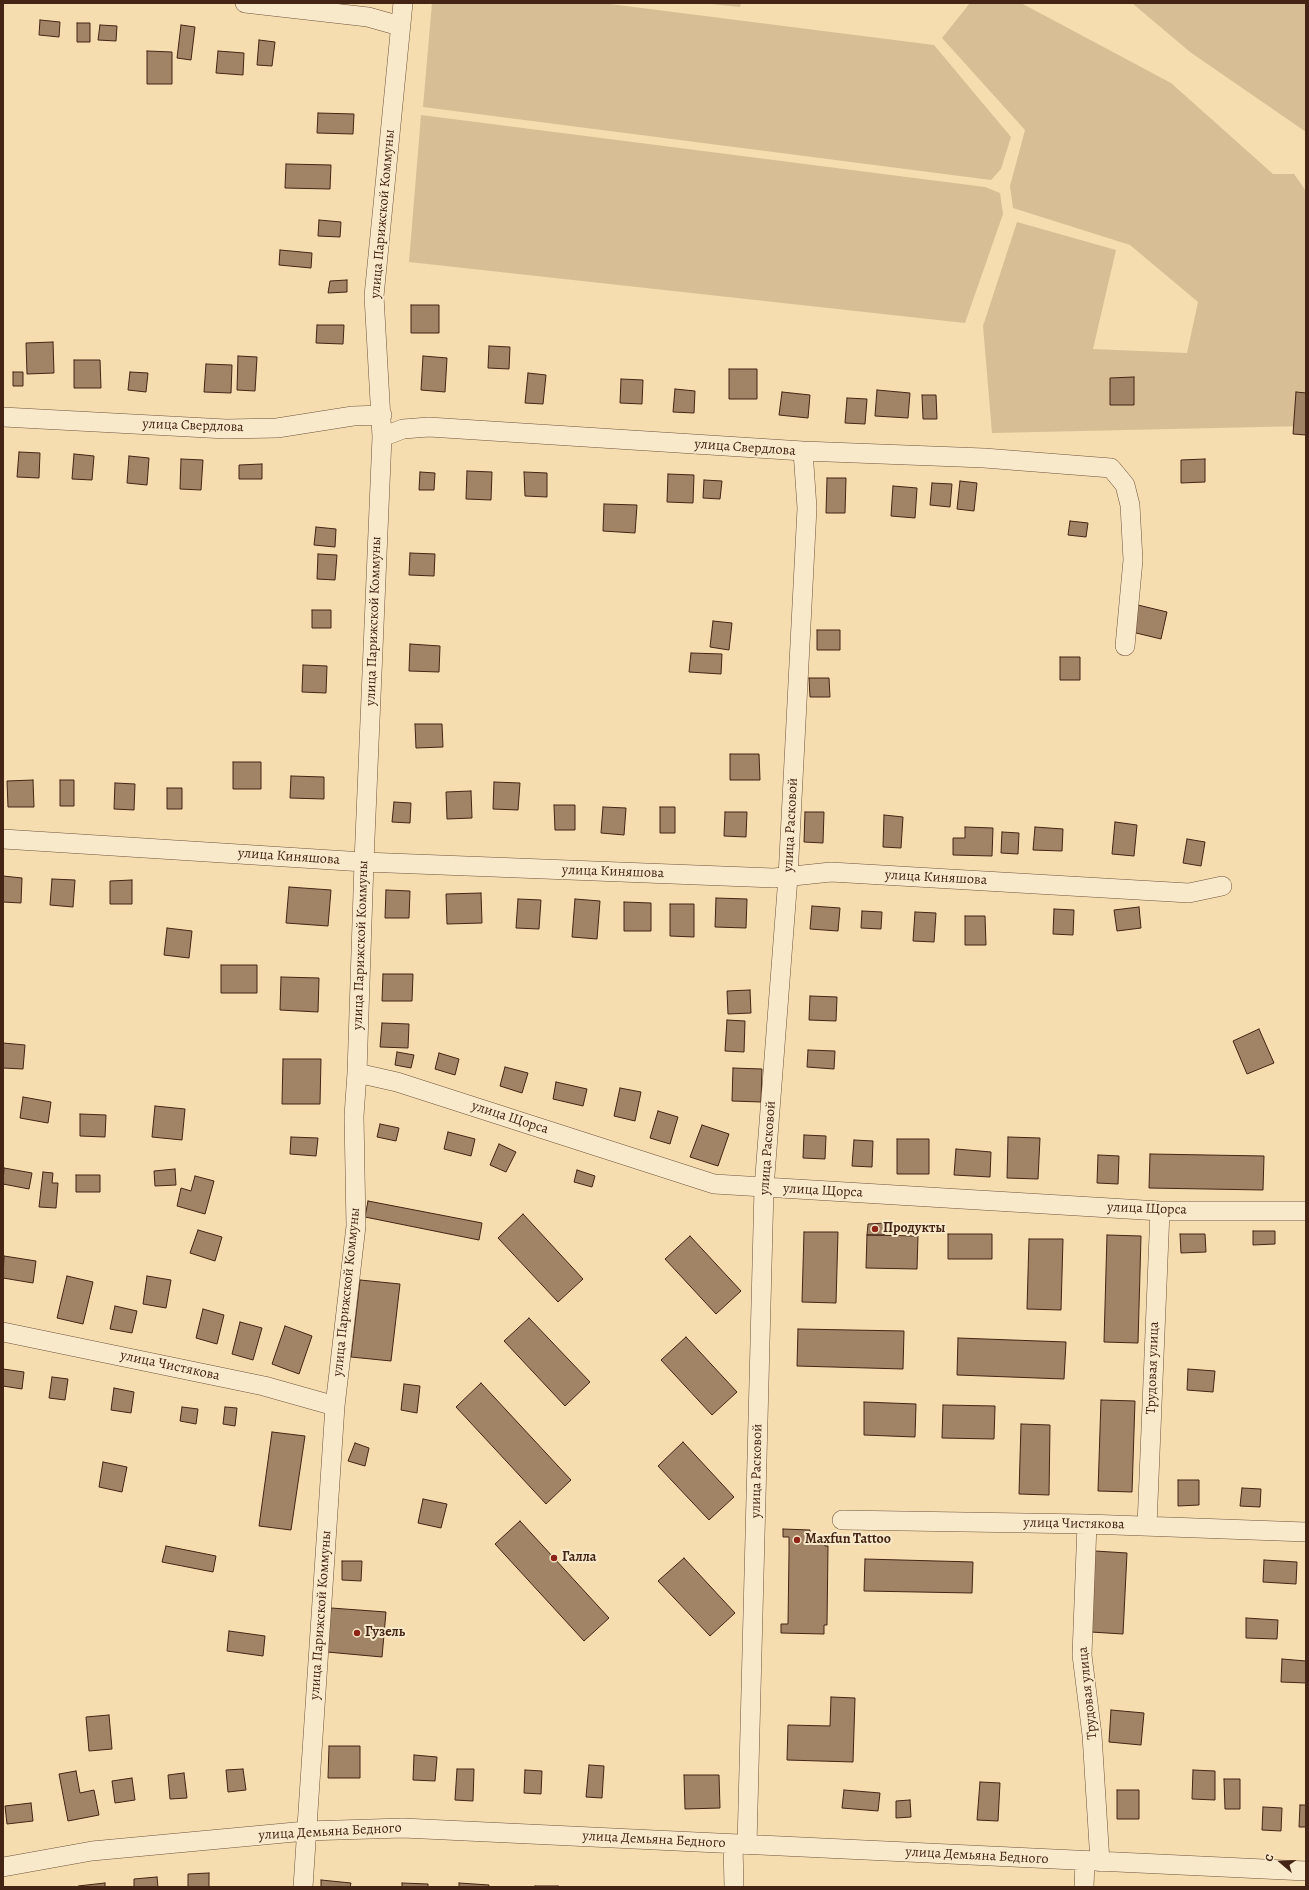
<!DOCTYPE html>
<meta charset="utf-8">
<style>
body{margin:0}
#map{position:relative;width:1309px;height:1890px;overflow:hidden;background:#f5ddaf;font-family:Alegreya,serif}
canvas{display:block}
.frame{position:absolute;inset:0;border:4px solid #442414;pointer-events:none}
.north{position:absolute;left:1261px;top:1842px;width:40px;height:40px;-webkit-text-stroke:3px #f8e9cb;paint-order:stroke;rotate:289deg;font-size:11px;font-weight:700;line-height:16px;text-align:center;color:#442414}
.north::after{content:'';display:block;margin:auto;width:14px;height:18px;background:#442414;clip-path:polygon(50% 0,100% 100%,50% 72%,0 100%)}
</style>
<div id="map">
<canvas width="1309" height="1890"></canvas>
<div class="frame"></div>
<div class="north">С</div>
</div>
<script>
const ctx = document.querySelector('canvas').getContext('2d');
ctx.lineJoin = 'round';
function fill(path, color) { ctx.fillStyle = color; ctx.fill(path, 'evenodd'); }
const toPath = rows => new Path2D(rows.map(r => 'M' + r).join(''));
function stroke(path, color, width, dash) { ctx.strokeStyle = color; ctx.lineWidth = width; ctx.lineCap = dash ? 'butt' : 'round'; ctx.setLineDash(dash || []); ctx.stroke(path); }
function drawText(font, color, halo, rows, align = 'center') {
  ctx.font = font + ' Alegreya,serif'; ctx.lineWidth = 4; ctx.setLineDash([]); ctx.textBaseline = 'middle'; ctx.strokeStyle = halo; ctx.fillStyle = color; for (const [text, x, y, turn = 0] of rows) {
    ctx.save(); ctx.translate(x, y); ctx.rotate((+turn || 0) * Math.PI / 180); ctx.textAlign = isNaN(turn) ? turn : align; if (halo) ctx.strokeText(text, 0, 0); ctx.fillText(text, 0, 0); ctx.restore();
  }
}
fill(toPath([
 [432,3,602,3,934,45,1011,137,1001,169,991,180,423,107],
 [702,3,741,3,740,7],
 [970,3,1021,3,1171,83,1273,174,1294,174,1306,191,1306,426,992,433,983,326,1017,222,1116,250,1093,349,1187,353,1198,302,1130,245,1013,208,1010,186,1025,130,942,38],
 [1132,3,1306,3,1306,132,1190,52],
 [421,115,985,187,1000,193,1003,214,965,323,409,262]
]), '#d7be95');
const building = toPath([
 [40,20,60,22,59,37,39,35,40,20],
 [77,23,90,23,90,42,77,42,77,23],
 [100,25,117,26,116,41,98,40,100,25],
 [181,25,195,27,191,60,177,58,181,25],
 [259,40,275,42,272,66,257,65,259,40],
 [147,51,172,52,172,84,147,84,147,51],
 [218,51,244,53,243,75,216,73,218,51],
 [318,113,354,114,353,134,317,133,318,113],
 [286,164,331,165,330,189,285,188,286,164],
 [319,220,341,222,340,237,318,236,319,220],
 [280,250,312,253,311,268,279,265,280,250],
 [347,280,347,292,328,293,330,281,347,280],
 [411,305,439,305,439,333,411,333,411,305],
 [317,325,344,325,343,344,316,343,317,325],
 [53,342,54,373,27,374,26,343,53,342],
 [489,346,510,347,509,369,488,368,489,346],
 [238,356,257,357,255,391,237,390,238,356],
 [423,356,447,358,445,392,421,390,423,356],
 [74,360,100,360,101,388,74,388,74,360],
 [206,364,232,365,231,393,204,392,206,364],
 [729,369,757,369,757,399,729,399,729,369],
 [13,372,23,372,23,386,13,386,13,372],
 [130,372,148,373,146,392,128,390,130,372],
 [528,373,546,375,543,404,525,403,528,373],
 [1134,377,1134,405,1110,405,1110,378,1134,377],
 [621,379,643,380,642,404,620,403,621,379],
 [675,389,695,391,694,413,673,412,675,389],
 [877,390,910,393,908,418,875,416,877,390],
 [782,392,810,395,808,418,779,415,782,392],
 [1296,392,1306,393,1306,435,1293,434,1296,392],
 [922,395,936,395,937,419,923,419,922,395],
 [847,398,867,399,865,424,845,423,847,398],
 [19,452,40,453,39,478,17,477,19,452],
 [74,454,94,456,92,480,72,479,74,454],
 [129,456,149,458,147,485,127,483,129,456],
 [181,459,203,460,201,490,180,489,181,459],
 [1205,459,1205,482,1181,483,1181,460,1205,459],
 [262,464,262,479,239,479,239,465,262,464],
 [467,471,492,472,491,500,466,499,467,471],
 [420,472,435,473,434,490,419,490,420,472],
 [524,472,547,473,547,497,525,496,524,472],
 [668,474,694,475,693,503,667,502,668,474],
 [827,478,846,478,845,513,826,513,827,478],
 [704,480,722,481,720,499,703,498,704,480],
 [960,481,977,483,974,511,957,509,960,481],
 [932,483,952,484,950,507,930,505,932,483],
 [893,486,917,488,915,518,891,516,893,486],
 [604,504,637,505,635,533,603,531,604,504],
 [1070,521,1088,523,1086,537,1068,535,1070,521],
 [316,527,336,529,335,547,314,545,316,527],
 [410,553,435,554,434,576,409,575,410,553],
 [318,554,337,555,335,580,317,579,318,554],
 [1138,605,1167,612,1161,639,1132,632,1138,605],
 [312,610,331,610,331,628,312,628,312,610],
 [713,621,732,623,729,650,710,647,713,621],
 [817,630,840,630,840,650,817,650,817,630],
 [410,644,440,646,439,672,409,671,410,644],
 [691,653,722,654,721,674,689,672,691,653],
 [1060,657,1080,657,1080,680,1060,680,1060,657],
 [303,665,327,666,326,693,302,692,303,665],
 [809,678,829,678,830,697,810,697,809,678],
 [415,724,442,724,443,747,416,748,415,724],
 [730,754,759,754,760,780,730,780,730,754],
 [233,762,261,762,261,789,233,789,233,762],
 [291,776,324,777,324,799,290,798,291,776],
 [33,780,34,807,8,807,7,781,33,780],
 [60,780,74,780,74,806,60,806,60,780],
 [494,782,520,783,518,810,493,809,494,782],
 [115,783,135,784,134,810,114,809,115,783],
 [167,788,182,788,182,809,167,809,167,788],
 [471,791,472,818,447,819,446,792,471,791],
 [394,802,411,803,410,823,392,822,394,802],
 [554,805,575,805,575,830,555,830,554,805],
 [603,807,626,808,624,835,601,833,603,807],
 [660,807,675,807,675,833,660,833,660,807],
 [725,812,747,812,746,837,724,836,725,812],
 [805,812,824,812,823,843,804,842,805,812],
 [884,815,903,817,901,848,883,847,884,815],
 [1115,822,1137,825,1134,856,1112,854,1115,822],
 [965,827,993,828,992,856,953,855,953,838,965,838,965,827],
 [1035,827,1063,829,1062,851,1033,850,1035,827],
 [1002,832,1019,833,1018,854,1001,853,1002,832],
 [1187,839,1205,842,1201,866,1183,863,1187,839],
 [3,876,22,878,21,903,3,902,3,876],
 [52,879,75,880,73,907,50,905,52,879],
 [132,880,132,904,110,904,110,881,132,880],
 [289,887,331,890,328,926,286,923,289,887],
 [386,890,410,891,409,918,385,918,386,890],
 [481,893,482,923,447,924,446,894,481,893],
 [716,898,747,899,746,928,715,927,716,898],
 [518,899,541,900,539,929,516,928,518,899],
 [575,899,600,901,597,939,572,937,575,899],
 [624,902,651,903,651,931,624,931,624,902],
 [670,904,694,904,694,937,670,936,670,904],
 [812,906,840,908,838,931,810,929,812,906],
 [1139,907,1141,928,1117,931,1114,910,1139,907],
 [1054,909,1074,910,1073,935,1053,934,1054,909],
 [862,911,882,912,881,929,861,928,862,911],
 [915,912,936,913,934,942,913,941,915,912],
 [965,916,985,916,986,945,965,945,965,916],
 [167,928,192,931,189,958,164,955,167,928],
 [221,965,257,965,257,993,221,993,221,965],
 [383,974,413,974,412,1001,382,1001,383,974],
 [281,977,319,978,318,1012,280,1010,281,977],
 [750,990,751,1013,728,1014,727,991,750,990],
 [810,996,837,997,836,1021,809,1020,810,996],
 [727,1020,745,1021,744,1052,725,1051,727,1020],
 [382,1023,409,1024,408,1048,380,1047,382,1023],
 [1259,1029,1274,1063,1247,1074,1233,1041,1259,1029],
 [3,1043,25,1045,23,1069,3,1068,3,1043],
 [808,1050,835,1051,834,1069,807,1067,808,1050],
 [397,1052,414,1055,411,1068,395,1065,397,1052],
 [439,1053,459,1059,455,1075,435,1069,439,1053],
 [283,1059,321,1059,320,1104,282,1104,283,1059],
 [505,1067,528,1073,522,1093,500,1086,505,1067],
 [733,1068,762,1069,761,1102,732,1101,733,1068],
 [556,1082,587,1089,583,1106,553,1099,556,1082],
 [620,1088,641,1092,635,1121,614,1116,620,1088],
 [23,1097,51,1102,48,1123,20,1118,23,1097],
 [155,1106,185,1109,182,1140,152,1137,155,1106],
 [658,1111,678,1117,670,1144,650,1138,658,1111],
 [80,1114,106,1115,105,1137,80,1136,80,1114],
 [380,1124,399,1128,396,1141,377,1137,380,1124],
 [702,1125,729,1134,718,1166,690,1157,702,1125],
 [448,1132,475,1139,471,1156,444,1149,448,1132],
 [804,1135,826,1136,825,1159,803,1158,804,1135],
 [291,1137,318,1138,316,1156,290,1154,291,1137],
 [1008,1137,1040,1138,1038,1179,1007,1178,1008,1137],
 [897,1139,929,1139,929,1174,897,1174,897,1139],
 [854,1140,873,1141,872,1167,852,1166,854,1140],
 [499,1144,516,1152,506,1172,490,1165,499,1144],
 [956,1149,991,1152,990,1177,954,1175,956,1149],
 [1150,1154,1264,1156,1263,1190,1149,1188,1150,1154],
 [1098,1155,1119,1156,1118,1184,1097,1183,1098,1155],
 [4,1168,32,1173,29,1189,3,1184,4,1168],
 [175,1169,176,1185,155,1186,154,1171,175,1169],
 [577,1170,595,1176,592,1187,574,1182,577,1170],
 [43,1172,53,1173,52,1183,58,1183,56,1208,39,1207,43,1172],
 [76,1175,100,1175,100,1192,76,1192,76,1175],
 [195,1176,214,1181,205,1214,177,1206,181,1188,191,1191,195,1176],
 [368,1201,482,1223,479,1240,365,1217,368,1201],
 [523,1214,583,1279,558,1302,498,1238,523,1214],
 [886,1223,884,1235,867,1235,868,1224,886,1223],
 [198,1230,222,1237,215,1261,190,1253,198,1230],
 [1253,1231,1275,1231,1275,1244,1253,1245,1253,1231],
 [804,1232,838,1232,836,1303,802,1302,804,1232],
 [948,1234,992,1234,992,1259,948,1259,948,1234],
 [1180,1234,1205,1234,1206,1252,1181,1253,1180,1234],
 [867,1235,918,1236,917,1269,866,1268,867,1235],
 [1107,1235,1141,1236,1138,1343,1104,1342,1107,1235],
 [690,1236,741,1291,716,1314,665,1259,690,1236],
 [1029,1239,1063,1239,1061,1310,1027,1309,1029,1239],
 [4,1256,36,1261,33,1283,3,1278,4,1256],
 [67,1276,93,1282,83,1324,57,1318,67,1276],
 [147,1276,171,1280,166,1308,143,1304,147,1276],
 [360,1280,400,1284,391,1361,351,1357,360,1280],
 [115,1306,137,1311,132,1333,110,1329,115,1306],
 [203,1309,224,1315,217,1344,196,1338,203,1309],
 [529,1318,590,1382,565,1406,504,1341,529,1318],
 [240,1322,262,1328,253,1360,232,1354,240,1322],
 [285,1326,312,1336,299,1374,272,1364,285,1326],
 [798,1329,904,1331,903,1369,797,1366,798,1329],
 [686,1337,737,1392,712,1415,661,1360,686,1337],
 [958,1338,1066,1342,1064,1379,957,1375,958,1338],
 [3,1369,24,1372,22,1389,3,1386,3,1369],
 [1188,1369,1215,1371,1213,1392,1187,1390,1188,1369],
 [52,1377,68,1379,65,1400,49,1398,52,1377],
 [481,1383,571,1480,546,1504,456,1407,481,1383],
 [404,1384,420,1386,417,1413,401,1410,404,1384],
 [114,1388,134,1392,131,1413,111,1410,114,1388],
 [1101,1400,1135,1401,1132,1492,1098,1491,1101,1400],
 [864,1402,916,1404,915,1437,864,1435,864,1402],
 [943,1405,995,1406,994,1439,942,1438,943,1405],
 [182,1407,198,1409,196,1424,180,1421,182,1407],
 [225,1407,237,1408,235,1426,223,1424,225,1407],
 [1021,1424,1050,1425,1049,1495,1019,1494,1021,1424],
 [272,1432,305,1436,291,1530,259,1526,272,1432],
 [683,1442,734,1497,709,1520,658,1466,683,1442],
 [355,1443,369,1448,365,1466,348,1461,355,1443],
 [103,1462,127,1467,122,1492,99,1487,103,1462],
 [1178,1480,1199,1480,1199,1505,1178,1506,1178,1480],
 [1242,1488,1261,1489,1260,1507,1240,1506,1242,1488],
 [423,1499,447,1504,441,1528,418,1523,423,1499],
 [520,1521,609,1618,584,1641,495,1544,520,1521],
 [783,1529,810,1530,810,1537,825,1537,825,1546,828,1546,827,1625,824,1625,824,1634,781,1633,781,1624,788,1624,789,1551,789,1537,783,1537,783,1529],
 [166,1546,216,1556,213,1572,162,1562,166,1546],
 [1095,1551,1127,1553,1123,1634,1091,1632,1095,1551],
 [684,1558,735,1613,710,1636,658,1581,684,1558],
 [865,1559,973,1562,972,1593,864,1591,865,1559],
 [1264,1560,1297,1562,1296,1584,1263,1582,1264,1560],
 [342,1561,362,1561,361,1581,342,1580,342,1561],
 [331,1608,386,1612,382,1657,327,1652,331,1608],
 [1246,1618,1278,1620,1277,1639,1246,1638,1246,1618],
 [229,1631,265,1636,263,1656,227,1651,229,1631],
 [1282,1659,1306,1661,1306,1683,1281,1682,1282,1659],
 [831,1697,855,1698,853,1762,787,1760,788,1725,830,1726,831,1697],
 [1111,1710,1144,1713,1141,1745,1109,1742,1111,1710],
 [109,1715,112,1749,89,1751,86,1717,109,1715],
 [329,1746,360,1746,360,1778,328,1778,329,1746],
 [414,1755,437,1757,435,1781,413,1780,414,1755],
 [589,1765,604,1766,602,1798,586,1797,589,1765],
 [243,1769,246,1790,228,1792,226,1770,243,1769],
 [457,1769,474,1769,473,1801,455,1800,457,1769],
 [525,1770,542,1771,541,1794,524,1793,525,1770],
 [1193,1770,1215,1771,1215,1800,1192,1799,1193,1770],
 [76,1771,80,1793,94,1790,99,1815,68,1821,59,1774,76,1771],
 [184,1773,187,1798,170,1799,168,1775,184,1773],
 [684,1775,719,1775,720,1808,685,1809,684,1775],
 [132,1778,135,1800,115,1803,112,1781,132,1778],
 [1224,1779,1240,1779,1240,1809,1225,1809,1224,1779],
 [980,1782,1000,1783,998,1821,977,1820,980,1782],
 [844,1790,880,1793,878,1811,842,1808,844,1790],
 [1117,1790,1139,1790,1139,1819,1117,1819,1117,1790],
 [910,1800,911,1817,896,1818,896,1801,910,1800],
 [31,1803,33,1821,7,1824,5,1806,31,1803],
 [1300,1805,1306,1805,1306,1827,1299,1827,1300,1805],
 [1263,1807,1282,1808,1281,1831,1262,1830,1263,1807],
 [209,1873,209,1887,188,1887,188,1874,209,1873],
 [157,1877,158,1887,134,1887,134,1879,157,1877],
 [321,1880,351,1883,350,1887,321,1887,321,1880],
 [105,1883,105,1887,78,1887,78,1886,105,1883],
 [402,1883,428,1884,428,1887,402,1887,402,1883],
 [459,1883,489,1885,489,1887,459,1887,459,1883],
 [535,1886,559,1886,559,1887,535,1887,535,1886]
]);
fill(building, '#a08465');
stroke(building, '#442414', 1);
const minor = toPath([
 [245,3,368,17,400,26],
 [3,417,226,429,277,428,353,416,382,415],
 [382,437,403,429,429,427,803,451,984,458,1111,468,1125,485,1130,505,1133,560,1125,646],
 [3,839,364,862,774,878,831,872,1189,893,1222,886],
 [357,1073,397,1082,714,1184,1160,1211,1306,1211],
 [3,1332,264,1386,335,1406],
 [842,1520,1087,1524,1306,1532],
 [1087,1524,1082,1655,1092,1735,1100,1862],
 [1147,1526,1160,1211],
 [733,1844,734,1887],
 [747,1845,764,1188,788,877,807,508,803,451],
 [3,1867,92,1851,306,1831,403,1828,1306,1871],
 [303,1887,335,1406,356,1226,354,1116,357,1073,364,862,382,437,374,296,403,3],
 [1084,1887,1085,1861]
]);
stroke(minor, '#70523b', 20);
stroke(minor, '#f8e9cb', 19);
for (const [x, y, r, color] of [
 [875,1229,4,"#8f2418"],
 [797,1540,4,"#8f2418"],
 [554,1558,4,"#8f2418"],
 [357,1633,4,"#8f2418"]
]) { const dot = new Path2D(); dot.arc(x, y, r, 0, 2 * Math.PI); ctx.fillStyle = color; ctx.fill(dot); stroke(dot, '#f8e9cb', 1.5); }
drawText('14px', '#442414', '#f8e9cb', [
 ["улица Парижской Коммуны",383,214,-85],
 ["улица Свердлова",193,426,2],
 ["улица Свердлова",745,448,4],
 ["улица Парижской Коммуны",374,621,-88],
 ["улица Расковой",791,825,-87],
 ["улица Киняшова",289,857,4],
 ["улица Киняшова",613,872,2],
 ["улица Киняшова",936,878,3],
 ["улица Парижской Коммуны",361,945,-88],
 ["улица Щорса",510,1118,18],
 ["улица Расковой",768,1148,-86],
 ["улица Щорса",823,1191,3],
 ["улица Щорса",1147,1209,2],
 ["улица Парижской Коммуны",347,1292,-84],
 ["улица Чистякова",170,1366,12],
 ["Трудовая улица",1153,1368,-88],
 ["улица Расковой",757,1471,-89],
 ["улица Чистякова",1074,1524,1],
 ["улица Парижской Коммуны",321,1615,-86],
 ["Трудовая улица",1088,1693,-96],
 ["улица Демьяна Бедного",330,1832,-3],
 ["улица Демьяна Бедного",654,1840,3],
 ["улица Демьяна Бедного",977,1856,3]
]);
drawText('bold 14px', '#442414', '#f8e9cb', [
 ["Продукты",883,1229],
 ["Maxfun Tattoo",805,1540],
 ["Галла",562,1558],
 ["Гузель",365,1633]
], 'left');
</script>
